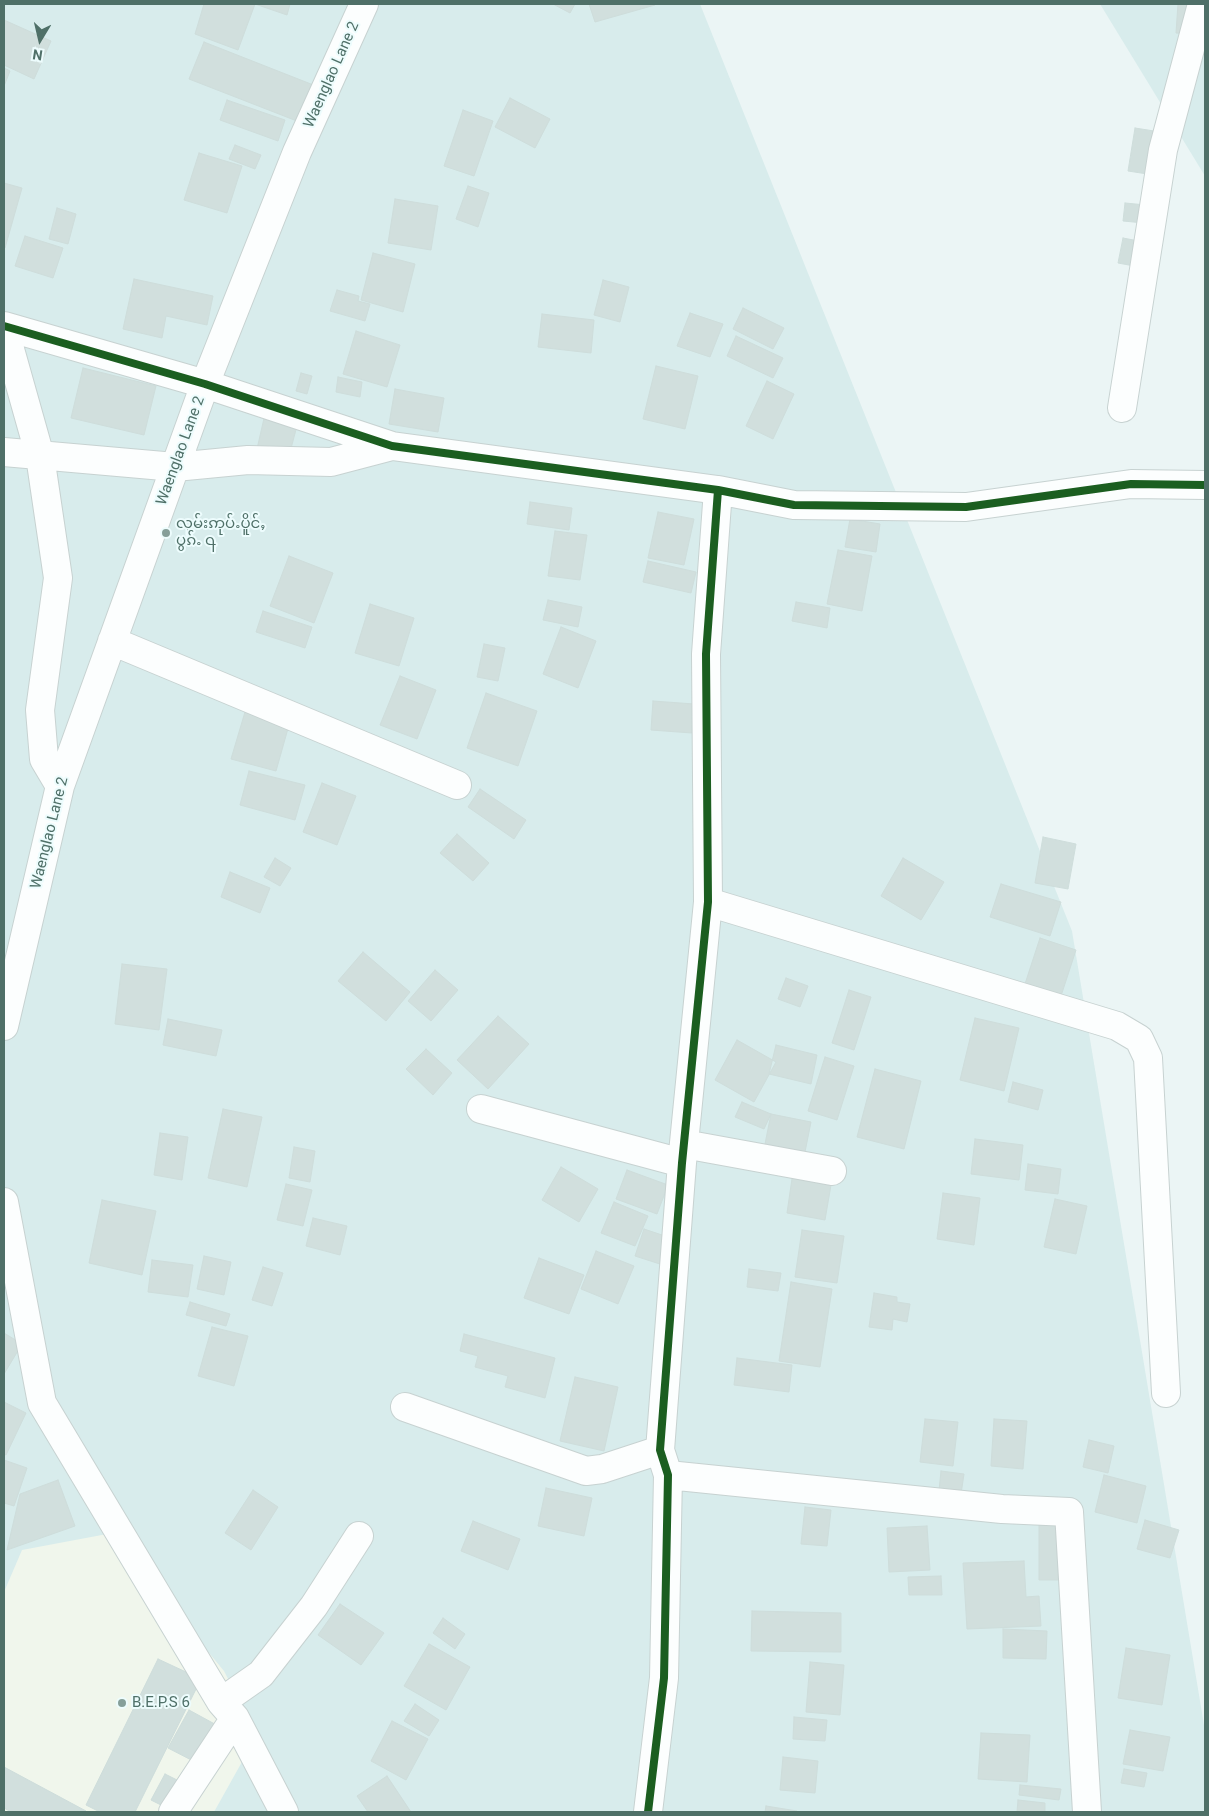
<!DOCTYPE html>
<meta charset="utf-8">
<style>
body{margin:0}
#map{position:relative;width:1209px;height:1816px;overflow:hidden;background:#ebf5f5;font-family:Roboto,sans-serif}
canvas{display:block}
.frame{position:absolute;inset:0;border:5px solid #4f7068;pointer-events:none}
.north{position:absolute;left:15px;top:15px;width:50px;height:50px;-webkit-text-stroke:4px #edfcfd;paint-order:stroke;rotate:189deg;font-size:14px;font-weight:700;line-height:20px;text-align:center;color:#4f7068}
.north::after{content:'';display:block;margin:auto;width:18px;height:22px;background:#4f7068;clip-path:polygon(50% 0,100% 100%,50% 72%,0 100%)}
</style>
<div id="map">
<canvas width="1209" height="1816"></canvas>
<div class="frame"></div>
<div class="north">N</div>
</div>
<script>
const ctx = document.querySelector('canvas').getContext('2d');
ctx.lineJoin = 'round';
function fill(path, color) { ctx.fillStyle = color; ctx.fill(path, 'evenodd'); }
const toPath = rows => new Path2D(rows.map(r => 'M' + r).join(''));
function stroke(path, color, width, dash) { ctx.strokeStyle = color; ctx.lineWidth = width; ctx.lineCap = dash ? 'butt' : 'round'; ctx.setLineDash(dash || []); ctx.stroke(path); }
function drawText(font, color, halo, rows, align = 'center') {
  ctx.font = font + ' Roboto,"Noto Sans Myanmar",sans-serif'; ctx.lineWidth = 4; ctx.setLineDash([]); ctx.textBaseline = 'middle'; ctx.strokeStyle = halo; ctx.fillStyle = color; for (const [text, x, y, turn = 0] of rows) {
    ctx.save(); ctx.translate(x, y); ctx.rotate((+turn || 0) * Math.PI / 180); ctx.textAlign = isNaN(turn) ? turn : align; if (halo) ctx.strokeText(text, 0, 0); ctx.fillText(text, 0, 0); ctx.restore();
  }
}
fill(toPath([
 [4,4,700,4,1072,931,1205,1731,1205,1812,4,1812],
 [1100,4,1205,4,1205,176]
]), '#d8ecec');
fill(toPath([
 [123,1531,172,1608,224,1671,257,1735,214,1812,4,1812,4,1592,22,1550]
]), '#f0f6ec');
const building = toPath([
 [204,4,290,4,287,15,255,4,238,50,195,34,204,4],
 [553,4,575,4,570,13,553,4],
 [589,4,654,4,655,5,595,22,589,4],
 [1178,4,1205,4,1205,35,1176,33,1178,4],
 [4,20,51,41,34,79,4,65,4,20],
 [204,42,316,86,302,123,189,79,204,42],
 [4,68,10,71,4,86,4,68],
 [510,98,550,119,535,148,495,127,510,98],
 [227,100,285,120,278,141,220,120,227,100],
 [463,110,493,121,474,176,444,166,463,110],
 [1135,128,1173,134,1167,177,1128,171,1135,128],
 [235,145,261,155,255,169,229,159,235,145],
 [199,153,242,166,227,213,184,200,199,153],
 [4,183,22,188,5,248,4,248,4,183],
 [468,186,489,193,478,227,456,219,468,186],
 [395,199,438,206,431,250,388,243,395,199],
 [1125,203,1146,205,1144,223,1123,221,1125,203],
 [57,208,76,214,68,244,49,239,57,208],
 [25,236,63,248,53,278,15,266,25,236],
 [1123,238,1149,243,1145,268,1118,263,1123,238],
 [373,253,415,264,403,312,361,300,373,253],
 [134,279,213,296,207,325,166,316,162,338,123,329,134,279],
 [603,280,629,287,620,322,594,315,603,280],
 [337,290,359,296,358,301,370,304,365,321,330,311,337,290],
 [743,308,784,328,773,349,733,329,743,308],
 [690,313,723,324,710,357,677,346,690,313],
 [542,314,594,320,591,353,538,347,542,314],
 [356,331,400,345,387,387,343,374,356,331],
 [736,336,783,358,773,378,727,356,736,336],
 [656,366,698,376,685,429,643,419,656,366],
 [83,368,156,386,144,435,71,418,83,368],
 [301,373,312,376,307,394,296,391,301,373],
 [338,377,362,382,360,397,336,392,338,377],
 [767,381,794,394,773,439,746,426,767,381],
 [395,389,444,398,438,432,389,424,395,389],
 [265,414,298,422,289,456,257,449,265,414],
 [530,502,572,508,569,530,527,524,530,502],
 [658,512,694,519,684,565,648,558,658,512],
 [850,519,880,524,876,552,845,547,850,519],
 [555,531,587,535,580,580,548,576,555,531],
 [838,550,872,556,862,611,827,604,838,550],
 [289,556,333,573,314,623,270,606,289,556],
 [648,561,696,572,691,593,643,582,648,561],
 [548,600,582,607,578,627,543,620,548,600],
 [796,602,830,608,827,628,792,621,796,602],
 [370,604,414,618,399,666,355,653,370,604],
 [263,611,312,627,305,648,256,632,263,611],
 [561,627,596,641,578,688,543,674,561,627],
 [484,644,505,648,498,681,477,677,484,644],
 [400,676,436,690,417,739,380,725,400,676],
 [486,693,537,711,518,766,467,748,486,693],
 [653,701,694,704,692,733,651,730,653,701],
 [245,712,289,725,276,771,231,759,245,712],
 [249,771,305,785,295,820,240,805,249,771],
 [322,783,356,796,337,845,303,832,322,783],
 [480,789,526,820,514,839,468,807,480,789],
 [457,834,489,863,473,881,440,853,457,834],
 [1043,837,1076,844,1068,889,1035,883,1043,837],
 [275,858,291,868,280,886,264,877,275,858],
 [903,858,944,882,921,920,881,896,903,858],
 [230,872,270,888,260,913,221,897,230,872],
 [1001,884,1061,902,1050,936,990,917,1001,884],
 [1040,938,1076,950,1060,999,1024,987,1040,938],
 [363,952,410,992,386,1021,338,981,363,952],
 [122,964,167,969,159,1030,115,1024,122,964],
 [435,970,458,990,431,1021,408,1001,435,970],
 [786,978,808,986,800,1007,778,999,786,978],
 [849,990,871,997,854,1050,832,1043,849,990],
 [498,1016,529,1044,488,1089,457,1060,498,1016],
 [975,1018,1019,1028,1004,1091,960,1080,975,1018],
 [168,1019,222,1030,216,1056,163,1045,168,1019],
 [737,1040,776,1062,754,1102,715,1080,737,1040],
 [776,1045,817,1055,811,1084,769,1074,776,1045],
 [426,1049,452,1073,433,1095,406,1069,426,1049],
 [825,1057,854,1066,837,1120,808,1111,825,1057],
 [875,1069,921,1081,904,1149,857,1137,875,1069],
 [1013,1082,1043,1090,1038,1110,1008,1102,1013,1082],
 [742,1102,771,1114,764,1129,735,1117,742,1102],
 [223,1109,262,1117,247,1187,208,1178,223,1109],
 [771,1114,811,1122,805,1152,765,1144,771,1114],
 [160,1133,188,1137,182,1180,154,1175,160,1133],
 [975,1139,1023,1145,1019,1180,971,1174,975,1139],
 [294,1147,315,1151,310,1182,289,1178,294,1147],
 [1028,1164,1061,1169,1058,1194,1025,1190,1028,1164],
 [561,1167,598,1189,579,1222,542,1200,561,1167],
 [627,1170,668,1185,657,1214,616,1199,627,1170],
 [793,1172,832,1179,825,1220,787,1213,793,1172],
 [286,1184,312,1190,303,1226,277,1220,286,1184],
 [943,1193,980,1198,974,1245,937,1239,943,1193],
 [1055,1199,1087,1206,1076,1254,1044,1247,1055,1199],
 [102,1200,156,1211,142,1275,89,1263,102,1200],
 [614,1202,648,1216,635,1246,601,1233,614,1202],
 [313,1218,347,1226,340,1255,306,1246,313,1218],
 [644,1229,671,1238,663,1265,635,1256,644,1229],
 [802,1230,844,1236,837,1283,795,1277,802,1230],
 [596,1251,634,1266,618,1304,581,1289,596,1251],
 [204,1256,231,1262,224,1295,197,1289,204,1256],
 [539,1258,584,1275,569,1314,524,1298,539,1258],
 [152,1260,193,1265,188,1297,148,1292,152,1260],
 [263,1267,283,1273,272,1306,252,1300,263,1267],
 [749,1269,781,1273,778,1291,747,1287,749,1269],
 [791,1282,832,1289,820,1367,779,1361,791,1282],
 [874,1293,897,1297,897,1302,910,1304,907,1322,893,1319,892,1330,869,1327,874,1293],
 [190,1302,230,1314,226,1326,186,1315,190,1302],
 [212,1327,248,1336,234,1386,198,1376,212,1327],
 [4,1333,22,1344,4,1374,4,1333],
 [464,1334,555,1358,545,1398,505,1387,508,1376,475,1367,478,1356,460,1351,464,1334],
 [737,1358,792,1365,789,1392,734,1385,737,1358],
 [575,1377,618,1387,604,1451,560,1441,575,1377],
 [4,1402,26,1413,6,1455,4,1454,4,1402],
 [925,1419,958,1422,953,1466,920,1462,925,1419],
 [994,1419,1027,1421,1023,1469,991,1466,994,1419],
 [1089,1440,1114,1446,1108,1473,1083,1467,1089,1440],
 [4,1460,27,1468,14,1506,4,1503,4,1460],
 [941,1471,964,1474,961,1494,939,1491,941,1471],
 [1104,1475,1146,1486,1137,1523,1095,1512,1104,1475],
 [58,1480,75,1526,7,1550,20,1494,58,1480],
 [546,1488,592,1498,584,1536,538,1526,546,1488],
 [253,1490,278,1507,251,1550,225,1533,253,1490],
 [805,1507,831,1510,827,1546,801,1544,805,1507],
 [1145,1520,1179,1530,1170,1558,1137,1549,1145,1520],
 [473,1521,520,1539,508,1570,461,1551,473,1521],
 [1039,1525,1062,1525,1061,1580,1039,1580,1039,1525],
 [927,1526,930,1570,889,1572,887,1528,927,1526],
 [1024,1561,1026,1597,1039,1596,1041,1626,967,1629,963,1563,1024,1561],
 [941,1576,942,1595,909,1595,908,1577,941,1576],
 [340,1604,384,1633,361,1665,318,1635,340,1604],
 [752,1611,841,1613,841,1652,751,1651,752,1611],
 [443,1618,465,1634,455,1649,433,1633,443,1618],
 [1003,1629,1047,1631,1046,1659,1003,1658,1003,1629],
 [429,1644,470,1667,446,1710,404,1686,429,1644],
 [1126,1648,1170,1655,1162,1705,1118,1698,1126,1648],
 [158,1659,201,1679,135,1812,100,1812,86,1805,158,1659],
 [810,1662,844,1665,840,1715,806,1712,810,1662],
 [415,1704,439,1720,429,1736,404,1721,415,1704],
 [189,1710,222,1728,201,1765,168,1748,189,1710],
 [794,1717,827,1720,825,1741,793,1739,794,1717],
 [392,1721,428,1739,406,1780,371,1761,392,1721],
 [1130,1730,1170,1737,1163,1771,1123,1764,1130,1730],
 [981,1733,1030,1735,1027,1782,978,1779,981,1733],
 [783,1757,818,1761,815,1793,780,1790,783,1757],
 [4,1767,86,1811,11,1812,4,1808,4,1767],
 [1124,1769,1147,1773,1144,1787,1121,1783,1124,1769],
 [165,1774,183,1783,169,1809,151,1800,165,1774],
 [387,1776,411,1812,368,1812,357,1796,387,1776],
 [1020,1785,1061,1789,1059,1800,1019,1795,1020,1785],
 [1018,1800,1045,1803,1045,1812,1017,1812,1018,1800],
 [766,1806,797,1811,797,1812,765,1812,766,1806]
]);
fill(building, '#d1dfdd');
stroke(building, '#cedddb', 1);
const minor = toPath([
 [4,326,205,384,392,446,718,490,794,505,966,507,1131,484,1205,485],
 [4,328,40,456,58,578,40,710,44,759,60,786],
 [1122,408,1163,150,1202,4],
 [4,452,175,467,248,460,331,462,392,446],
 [112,641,457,785],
 [708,902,1117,1026,1139,1039,1148,1058,1166,1393],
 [4,1026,60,786,205,384,297,152,364,4],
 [481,1109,682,1163],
 [684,1144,832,1171],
 [4,1202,42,1403,221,1702,235,1718,284,1812],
 [405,1407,586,1471,602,1469,660,1450],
 [668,1475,1002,1509,1069,1512,1087,1812],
 [221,1702,261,1674,314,1606,359,1536],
 [173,1812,235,1718],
 [648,1812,664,1678,668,1475,660,1450,682,1163,708,902,706,654,718,490]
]);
stroke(minor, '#c7d2d1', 30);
stroke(minor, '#fcfefe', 28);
stroke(toPath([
 [4,326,205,384,392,446,718,490,794,505,966,507,1131,484,1205,485],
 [648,1812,664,1678,668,1475,660,1450,682,1163,708,902,706,654,718,490]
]), '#1b5e20', 8);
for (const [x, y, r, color] of [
 [166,533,5,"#869f99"],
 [122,1703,5,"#869f99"]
]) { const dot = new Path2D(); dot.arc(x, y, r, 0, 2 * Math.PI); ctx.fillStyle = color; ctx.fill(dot); stroke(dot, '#edfcfd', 2); }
drawText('15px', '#4f7068', '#edfcfd', [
 ["Waenglao Lane 2",332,75,-66],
 ["Waenglao Lane 2",181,451,-70],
 ["Waenglao Lane 2",50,833,-76]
]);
drawText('15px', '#4f7068', '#edfcfd', [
 ["လုမ်းဢုပ်ႉပိူင်ႇ",176,524],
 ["ပွၵ်ႉ ႖",176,541],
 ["B.E.P.S 6",132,1703]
], 'left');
</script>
